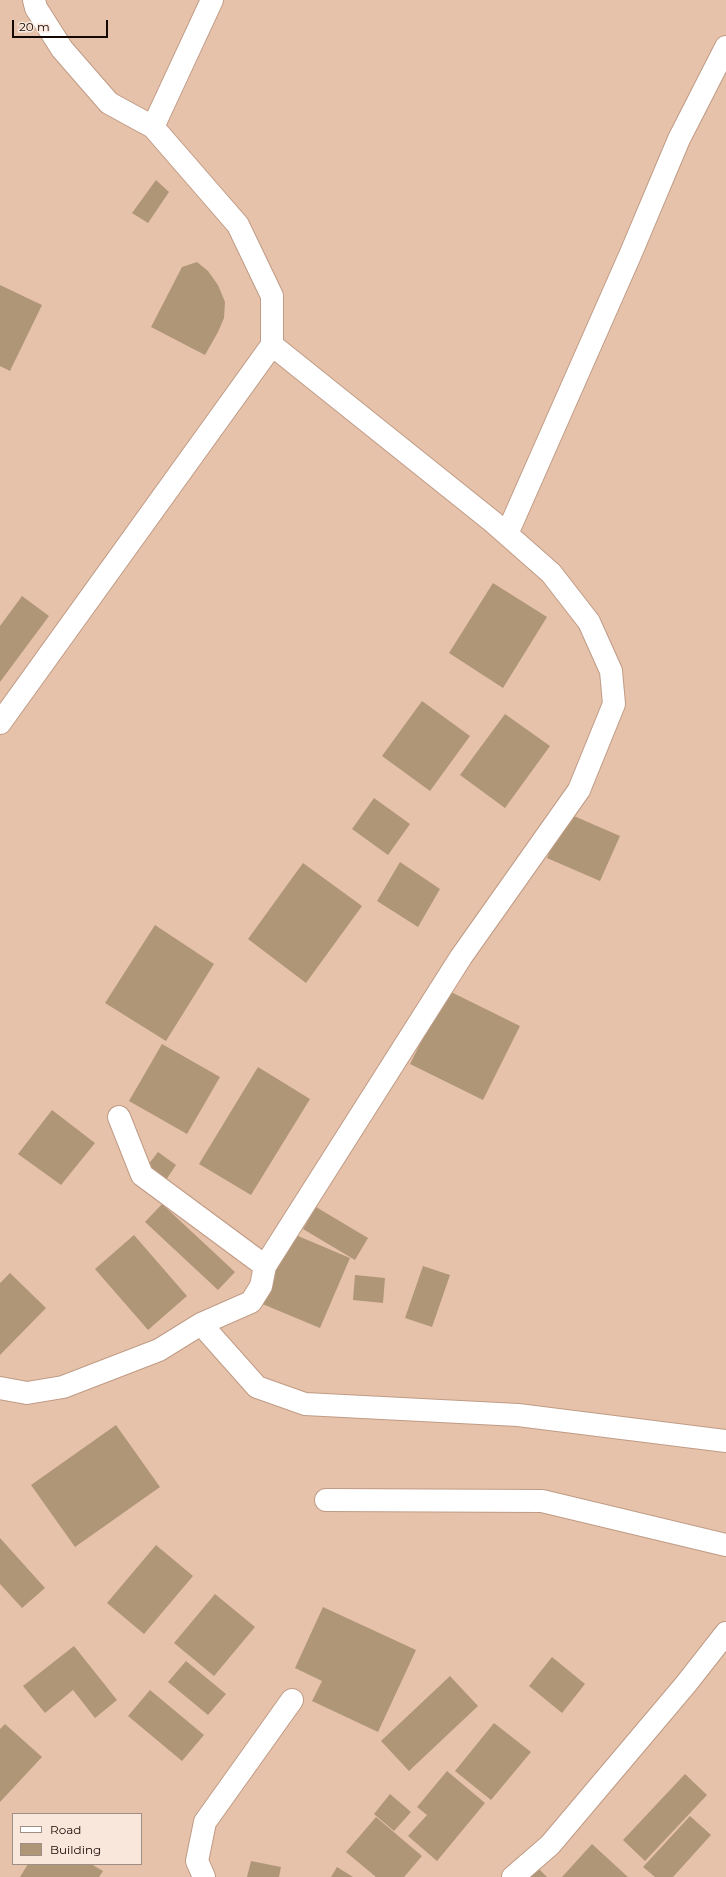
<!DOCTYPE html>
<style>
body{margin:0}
#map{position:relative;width:726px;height:1877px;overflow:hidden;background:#e7c2ab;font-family:Montserrat,sans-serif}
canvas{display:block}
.legend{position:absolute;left:12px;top:1813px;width:130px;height:52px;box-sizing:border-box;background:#fae7db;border:1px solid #9e8e85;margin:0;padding:5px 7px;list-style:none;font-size:12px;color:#140803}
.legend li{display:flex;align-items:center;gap:8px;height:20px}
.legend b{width:20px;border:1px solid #9e8e85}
.scale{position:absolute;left:12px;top:20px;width:96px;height:18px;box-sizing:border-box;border:2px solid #140803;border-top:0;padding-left:5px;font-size:12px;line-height:14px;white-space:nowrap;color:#140803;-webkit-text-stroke:3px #fae7db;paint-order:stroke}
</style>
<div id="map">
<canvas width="726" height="1877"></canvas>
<ul class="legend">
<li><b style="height:5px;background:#fff"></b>Road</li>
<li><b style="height:11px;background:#ae9677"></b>Building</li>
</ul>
<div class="scale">20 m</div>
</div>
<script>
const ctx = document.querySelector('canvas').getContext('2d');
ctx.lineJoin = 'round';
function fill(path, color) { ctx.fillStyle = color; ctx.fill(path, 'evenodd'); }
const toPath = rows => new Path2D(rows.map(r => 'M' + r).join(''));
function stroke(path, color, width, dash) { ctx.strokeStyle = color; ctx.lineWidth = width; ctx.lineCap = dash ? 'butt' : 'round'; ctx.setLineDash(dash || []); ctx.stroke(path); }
fill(toPath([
 [156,180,169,192,148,223,132,213],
 [197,262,208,271,218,285,225,302,224,318,218,332,205,355,151,327,182,267],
 [0,285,42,305,10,371,0,366],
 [493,583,547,617,503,688,449,653],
 [22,596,49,616,0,682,0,626],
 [422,701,470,736,430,791,382,756],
 [505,714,550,746,505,808,460,775],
 [374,798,410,824,388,855,352,829],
 [567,813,620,836,600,881,547,858],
 [400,862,440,889,418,927,377,901],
 [303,863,362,906,306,983,248,939],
 [155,925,214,964,166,1041,105,1003],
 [447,990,520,1026,483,1100,410,1064],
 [162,1044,220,1077,187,1134,129,1101],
 [258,1067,310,1099,251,1195,199,1164],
 [52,1110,95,1143,61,1185,18,1154],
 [158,1152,176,1165,164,1183,144,1170],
 [162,1204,235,1272,218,1290,145,1222],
 [316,1207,368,1238,355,1260,303,1229],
 [291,1233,350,1258,320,1328,260,1303],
 [134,1235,187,1296,148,1330,95,1269],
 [423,1266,450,1275,432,1327,405,1318],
 [10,1273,46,1308,0,1355,0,1283],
 [355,1275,385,1278,383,1303,353,1300],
 [116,1425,160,1487,75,1547,31,1485],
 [0,1538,45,1588,22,1608,0,1584],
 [156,1545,193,1576,144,1634,107,1603],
 [215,1594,255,1627,214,1676,174,1643],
 [323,1607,416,1650,378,1732,312,1701,322,1681,295,1668],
 [74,1646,117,1700,95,1718,73,1690,45,1713,23,1686],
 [552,1657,585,1684,562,1713,529,1686],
 [186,1661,226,1694,208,1715,168,1682],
 [450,1676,478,1706,409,1771,381,1741],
 [150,1690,204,1735,182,1761,128,1716],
 [494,1723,531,1752,491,1800,455,1771],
 [5,1724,42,1757,0,1802,0,1729],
 [447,1771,485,1803,437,1861,408,1836,427,1815,417,1807],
 [685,1774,707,1795,645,1861,623,1840],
 [390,1794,411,1812,394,1831,374,1814],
 [690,1816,711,1835,673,1877,655,1877,643,1867],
 [376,1817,422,1856,404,1877,376,1877,346,1852],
 [592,1844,628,1877,562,1877],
 [251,1861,281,1867,279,1877,247,1877],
 [28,1864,91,1864,103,1871,99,1877,20,1877],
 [337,1867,353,1877,331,1877],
 [539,1869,547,1877,531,1877]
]), '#ae9677');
const minor = toPath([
 [153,127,212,0],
 [507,534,631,253,679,139,726,47],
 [0,723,272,345,272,296,238,225,153,127,109,103,62,49,36,8,34,0],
 [265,1266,461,957,579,790,614,704,611,671,589,622,551,573,493,522,272,345],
 [201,1324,257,1387,305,1404,518,1415,726,1441],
 [0,1388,27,1393,63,1387,159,1350,201,1324,251,1302,261,1286,265,1266,142,1175,119,1117],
 [326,1500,542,1501,726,1545],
 [204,1877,197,1861,205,1822,292,1700],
 [513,1877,550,1845,686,1684,726,1633]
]);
stroke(minor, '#bf9b85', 24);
stroke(minor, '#fff', 22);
</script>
